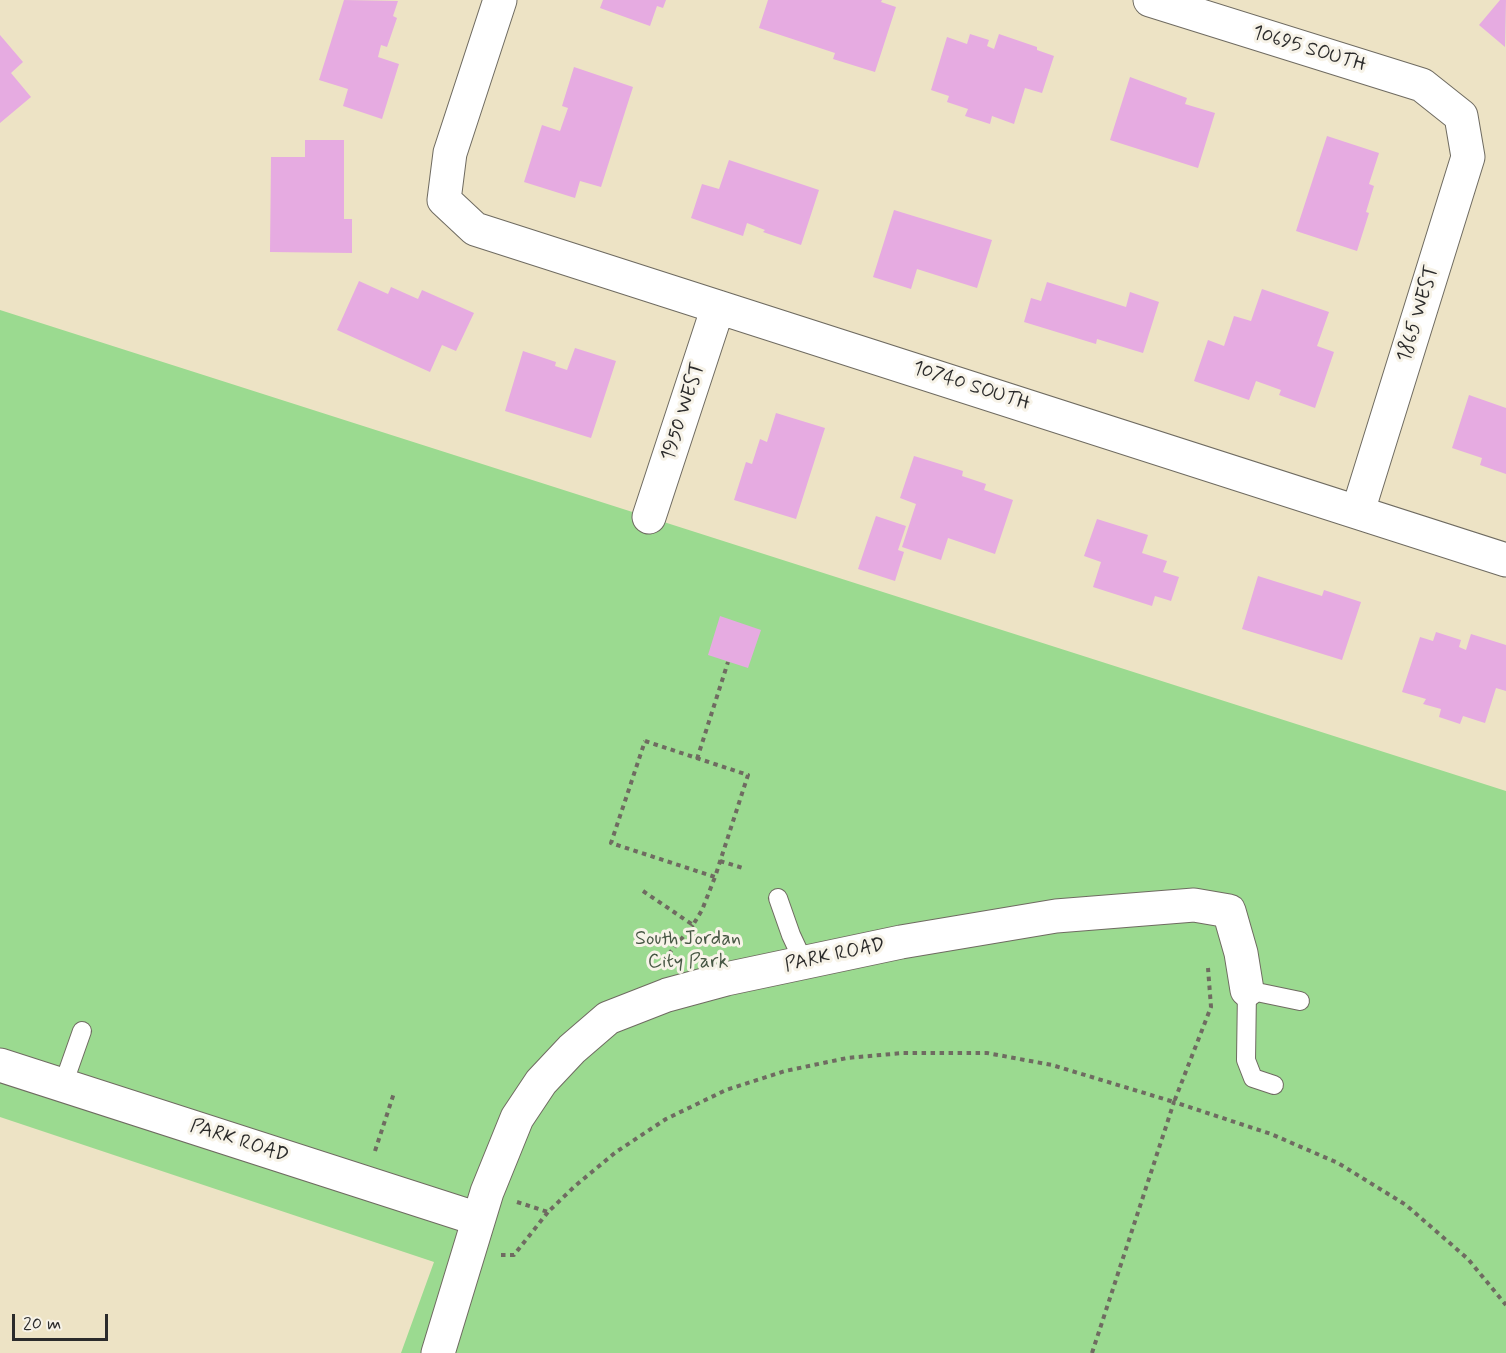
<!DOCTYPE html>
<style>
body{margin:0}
#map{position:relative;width:1506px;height:1353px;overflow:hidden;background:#ede3c5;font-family:Mynerve,sans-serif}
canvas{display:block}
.scale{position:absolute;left:12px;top:1314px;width:96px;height:27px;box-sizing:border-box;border:3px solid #2b2b2b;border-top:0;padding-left:8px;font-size:18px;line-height:21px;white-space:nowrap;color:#2b2b2b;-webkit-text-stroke:4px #f7f3e8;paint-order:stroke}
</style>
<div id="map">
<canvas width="1506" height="1353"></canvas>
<div class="scale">20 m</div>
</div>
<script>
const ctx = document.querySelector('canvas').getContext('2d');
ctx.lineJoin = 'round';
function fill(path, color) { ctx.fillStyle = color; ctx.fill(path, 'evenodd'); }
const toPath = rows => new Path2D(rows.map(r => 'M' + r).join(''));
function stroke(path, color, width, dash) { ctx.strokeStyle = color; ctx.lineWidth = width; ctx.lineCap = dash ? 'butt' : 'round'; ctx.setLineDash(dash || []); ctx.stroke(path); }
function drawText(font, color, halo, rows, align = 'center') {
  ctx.font = font + ' Mynerve,sans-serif'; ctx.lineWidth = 6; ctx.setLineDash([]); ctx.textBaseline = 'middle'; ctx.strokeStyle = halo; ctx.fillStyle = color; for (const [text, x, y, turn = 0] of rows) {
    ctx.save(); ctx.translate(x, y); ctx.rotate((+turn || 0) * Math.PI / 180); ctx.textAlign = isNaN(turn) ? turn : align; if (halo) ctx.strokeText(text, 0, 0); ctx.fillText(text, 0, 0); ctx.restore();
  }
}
fill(toPath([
 [0,310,1506,791,1506,1353,401,1353,434,1262,0,1117]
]), '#9bda90');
fill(toPath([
 [344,0,398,1,393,16,397,18,387,47,381,45,378,57,399,64,382,119,343,106,348,89,319,80],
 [603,0,666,0,663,8,657,6,650,26,600,8],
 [768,0,882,0,881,2,896,7,875,72,833,59,835,53,759,28],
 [1500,0,1506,0,1505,47,1479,25],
 [970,34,989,40,987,46,994,49,999,34,1037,47,1037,50,1054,56,1042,93,1025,88,1014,124,992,116,990,124,965,116,968,109,947,102,949,96,931,90,947,37,967,44],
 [0,35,23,62,11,73,31,97,0,123],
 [574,67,633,87,601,187,580,181,575,198,524,182,542,125,560,131,568,108,562,106],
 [1130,77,1187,98,1185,104,1215,113,1198,168,1110,140],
 [1327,136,1379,153,1369,184,1374,186,1366,212,1369,213,1357,251,1296,231],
 [305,140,344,140,344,219,352,219,352,253,270,252,271,157,305,157],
 [729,160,819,190,801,245,763,232,765,230,747,223,743,236,691,218,702,184,719,189],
 [894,210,992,240,977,288,917,269,911,289,873,277],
 [359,281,388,294,391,287,418,299,422,290,474,313,456,351,442,345,430,372,337,330],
 [1047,282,1126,307,1130,292,1159,302,1143,353,1097,339,1096,344,1024,322,1031,298,1041,301],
 [1262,289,1329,312,1317,346,1334,352,1315,408,1279,395,1281,390,1256,381,1249,400,1194,381,1208,340,1224,346,1234,316,1251,321],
 [575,348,616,361,591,438,505,411,523,351,556,362,555,366,567,370],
 [1469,395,1506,408,1506,474,1480,465,1482,458,1452,448],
 [776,413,825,428,796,519,734,500,746,462,752,464,760,439,767,442],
 [914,456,963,471,962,476,986,484,984,490,1013,500,995,554,948,538,941,560,902,547,916,504,900,498],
 [876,516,906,526,898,550,904,552,895,581,858,569],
 [1097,519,1148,535,1142,553,1167,561,1163,572,1179,577,1171,601,1155,596,1152,606,1093,587,1101,562,1084,556],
 [1258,576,1322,596,1324,590,1361,602,1342,660,1242,629],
 [720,616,761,630,748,668,708,655],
 [1436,632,1461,640,1459,647,1466,650,1471,634,1506,645,1506,691,1496,688,1485,723,1463,716,1460,724,1439,717,1441,709,1423,704,1426,699,1402,692,1420,637,1433,641]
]), '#e6abe1');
const service = toPath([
 [778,898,791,935,804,963],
 [63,1085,82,1031],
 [1274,1085,1253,1078,1246,1060,1247,990,1300,1001]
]);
const minor = toPath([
 [500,0,450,153,444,200,475,229,1506,560],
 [1150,0,1422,85,1461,116,1468,157,1358,511],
 [649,517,718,307],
 [0,1065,478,1219],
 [438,1353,487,1192,517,1118,541,1082,572,1049,608,1018,667,995,726,979,901,942,1056,916,1194,905,1229,911,1241,953,1247,990]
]);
stroke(service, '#6f6b61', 20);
stroke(minor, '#6f6b61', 35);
stroke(toPath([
 [645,741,748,775,715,877,611,843,645,741],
 [697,759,728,662],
 [720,861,743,868],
 [643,891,693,925,702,910,715,877],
 [663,961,693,925],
 [375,1151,394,1093],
 [517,1202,548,1212,575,1186,616,1152,666,1119,726,1090,785,1071,847,1058,903,1053,987,1053,1052,1065,1174,1102,1211,1007,1208,968],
 [501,1255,514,1255,548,1212],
 [1092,1353,1174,1102,1271,1134,1338,1163,1406,1205,1468,1259,1506,1305]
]), '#6f6b61', 4, [4.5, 4.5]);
stroke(service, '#fff', 18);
stroke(minor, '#fff', 33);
drawText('20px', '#2b2b2b', '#f7f3e8', [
 ["10695 SOUTH",1309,50,17],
 ["1865 WEST",1419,314,-73],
 ["10740 SOUTH",971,387,18],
 ["1950 WEST",684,412,-72],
 ["PARK ROAD",835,956,-12],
 ["PARK ROAD",239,1142,18]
]);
drawText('20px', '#475744', '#f7f3e8', [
 ["South Jordan",688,940],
 ["City Park",688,963]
]);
</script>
